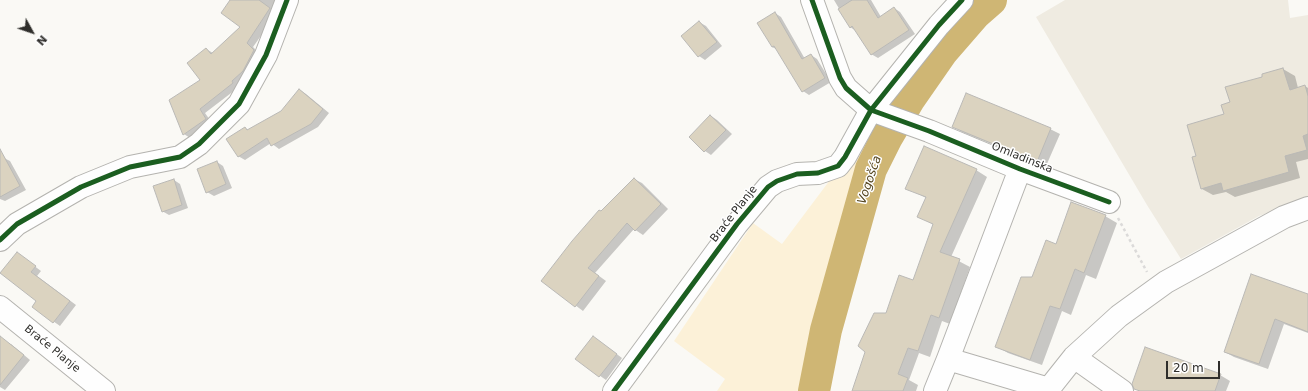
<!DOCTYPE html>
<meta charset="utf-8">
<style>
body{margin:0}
#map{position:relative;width:1308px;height:391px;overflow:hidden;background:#faf9f5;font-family:"DejaVu Sans",sans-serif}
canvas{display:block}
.north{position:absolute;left:12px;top:12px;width:40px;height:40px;-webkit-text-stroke:3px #fff;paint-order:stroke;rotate:130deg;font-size:11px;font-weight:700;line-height:16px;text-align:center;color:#2f2e2b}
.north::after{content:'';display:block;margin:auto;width:14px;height:18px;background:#2f2e2b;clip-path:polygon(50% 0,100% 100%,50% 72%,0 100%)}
.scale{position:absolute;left:1166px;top:361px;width:54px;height:18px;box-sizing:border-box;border:2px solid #2f2e2b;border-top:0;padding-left:5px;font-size:12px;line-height:14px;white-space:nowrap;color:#2f2e2b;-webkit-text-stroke:3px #fff;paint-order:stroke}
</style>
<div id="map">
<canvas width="1308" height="391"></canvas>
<div class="north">N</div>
<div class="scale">20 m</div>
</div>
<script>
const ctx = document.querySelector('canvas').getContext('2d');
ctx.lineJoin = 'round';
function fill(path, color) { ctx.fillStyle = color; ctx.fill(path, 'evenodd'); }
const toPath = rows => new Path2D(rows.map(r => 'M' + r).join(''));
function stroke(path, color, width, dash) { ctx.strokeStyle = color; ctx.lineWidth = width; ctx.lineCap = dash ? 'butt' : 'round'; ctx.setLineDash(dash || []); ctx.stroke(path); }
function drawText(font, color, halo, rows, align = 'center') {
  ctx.font = font + ' "DejaVu Sans",sans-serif'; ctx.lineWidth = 3; ctx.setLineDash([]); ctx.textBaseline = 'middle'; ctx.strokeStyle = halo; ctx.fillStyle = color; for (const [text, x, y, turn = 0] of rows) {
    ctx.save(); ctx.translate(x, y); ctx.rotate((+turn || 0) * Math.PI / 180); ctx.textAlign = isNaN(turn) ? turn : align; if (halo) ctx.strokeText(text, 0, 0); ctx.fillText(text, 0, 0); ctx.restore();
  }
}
fill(toPath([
 [1065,0,1288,0,1290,18,1308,15,1308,199,1259,216,1181,259,1147,205,1036,17]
]), '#efebe1');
fill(toPath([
 [962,0,991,0,975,14,942,52,910,98,886,139,871,169,826,330,814,391,717,391,725,379,674,341,753,223,782,244,827,184,838,166]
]), '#fcf1d8');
fill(toPath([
 [231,0,281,0,275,16,253,47,260,54,239,87,205,113,212,123,190,138,184,134,202,80,206,49,213,53,241,26],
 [834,0,871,0,881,17,894,8,900,12,915,34,878,58,871,54,856,31,850,27],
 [775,13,781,17,805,59,811,55,817,59,831,82,809,95,803,91,778,50,772,47],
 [699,22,706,26,722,46,705,60,699,56,682,36],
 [1283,69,1295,76,1298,88,1305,86,1308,88,1308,159,1296,162,1300,178,1235,197,1226,192,1213,195,1202,189,1225,115,1231,103,1263,77],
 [300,90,306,94,329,113,318,127,279,149,271,143,245,160,238,156,245,128,249,130,281,112],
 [711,116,717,120,732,134,711,155,705,151,690,137],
 [953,126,1050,129,1060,134,1046,166,962,132],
 [4,158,10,161,26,190,5,201,0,199,0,160],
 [217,162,223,166,232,188,214,196,207,192],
 [976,170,987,177,951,257,970,267,950,324,942,321,930,357,919,353,909,380,918,385,916,391,853,391,886,314,914,282,934,225,918,216,926,198,907,188],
 [634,179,642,183,668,209,643,235,634,229,595,273,606,281,583,311,543,281,602,212],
 [174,180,180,184,188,208,169,215,162,211],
 [1105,216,1117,223,1096,279,1086,275,1071,315,1062,311,1042,365,1008,353,996,346,1033,278,1056,245],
 [17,253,41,271,37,276,76,305,60,326,33,307,37,301],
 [1308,295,1308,333,1284,324,1268,369,1234,357,1225,352],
 [599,341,622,358,606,380,576,359],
 [11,344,30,360,5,390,0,387,0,346],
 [1220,375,1230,381,1226,391,1140,391,1135,388]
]), '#0003');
stroke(toPath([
 [814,391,826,330,871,169,886,139,910,98,942,52,975,14,991,0]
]), '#cfb674', 32);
const building = toPath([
 [230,0,259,0,270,8,247,43,254,50,243,71,232,81,233,83,200,109,206,119,183,135,169,100,200,80,187,63,206,48,211,54,240,27,221,13,230,0],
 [852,0,867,0,878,18,894,7,909,30,871,55,852,26,850,28,838,9,852,0],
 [775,12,802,59,811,54,825,78,802,92,774,46,772,47,757,23,775,12],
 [699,21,717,42,698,57,681,36,699,21],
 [1283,68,1290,90,1305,85,1308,96,1308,134,1303,136,1307,150,1285,156,1289,172,1223,191,1221,183,1201,189,1192,157,1196,156,1187,125,1224,114,1221,105,1230,102,1225,87,1262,77,1262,74,1283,68],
 [299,89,323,109,311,124,271,146,267,138,238,157,226,139,245,127,247,130,281,111,299,89],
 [966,93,1051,128,1037,162,952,127,966,93],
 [710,115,726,130,704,152,689,137,710,115],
 [924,146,977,169,940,252,960,259,939,318,931,315,918,351,908,348,898,374,908,378,903,391,852,391,865,352,858,346,874,313,886,313,899,275,913,280,933,224,917,217,926,197,905,189,924,146],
 [0,149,20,186,0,197,0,149],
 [217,161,226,184,206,193,197,169,217,161],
 [634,178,661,204,635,231,627,223,588,268,599,276,575,307,541,281,572,241,599,210,601,211,634,178],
 [174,179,182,205,162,212,153,186,174,179],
 [1071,202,1106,215,1084,273,1075,269,1060,309,1050,306,1030,360,995,347,1021,277,1032,277,1046,240,1056,244,1071,202],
 [17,252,36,266,31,272,70,301,53,323,32,307,36,301,0,273,17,252],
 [1251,274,1308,294,1308,332,1275,319,1259,364,1224,352,1251,274],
 [0,336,24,355,0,385,0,336],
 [593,336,617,354,599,377,575,359,593,336],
 [1145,347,1221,374,1215,391,1140,391,1134,389,1132,384,1145,347]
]);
fill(building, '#dbd3c0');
stroke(building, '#bab9b6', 1);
const minor = toPath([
 [812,0,840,78,846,88,871,110,929,131,1020,169,1109,202],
 [1020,169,948,359,1049,389],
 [0,240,17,224,81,187,130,167,180,157,199,144,239,104,266,55,287,0],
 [0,307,104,391],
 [1074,357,1122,391],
 [614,391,737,224,768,187,777,181,797,174,818,173,838,166,845,157,871,110,939,25,962,0],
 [935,391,948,359],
 [1047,391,1074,357,1119,316,1166,282,1284,217,1308,208]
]);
stroke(minor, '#b4b3af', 24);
stroke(toPath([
 [1118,218,1147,272]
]), '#dbdad9', 2.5, [3, 3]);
stroke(minor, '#fefefe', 22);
stroke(toPath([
 [812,0,840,78,846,88,871,110,929,131,1020,169,1109,202],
 [0,240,17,224,81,187,130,167,180,157,199,144,239,104,266,55,287,0],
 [614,391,737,224,768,187,777,181,797,174,818,173,838,166,845,157,871,110,939,25,962,0]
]), '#1b5e20', 5);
drawText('11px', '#2f2e2b', '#fff', [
 ["Omladinska",1022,158,22],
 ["Braće Planje",734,214,-52],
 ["Braće Planje",52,349,39]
]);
drawText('italic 12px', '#53441d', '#fff', [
 ["Vogošća",870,180,-71]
]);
</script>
